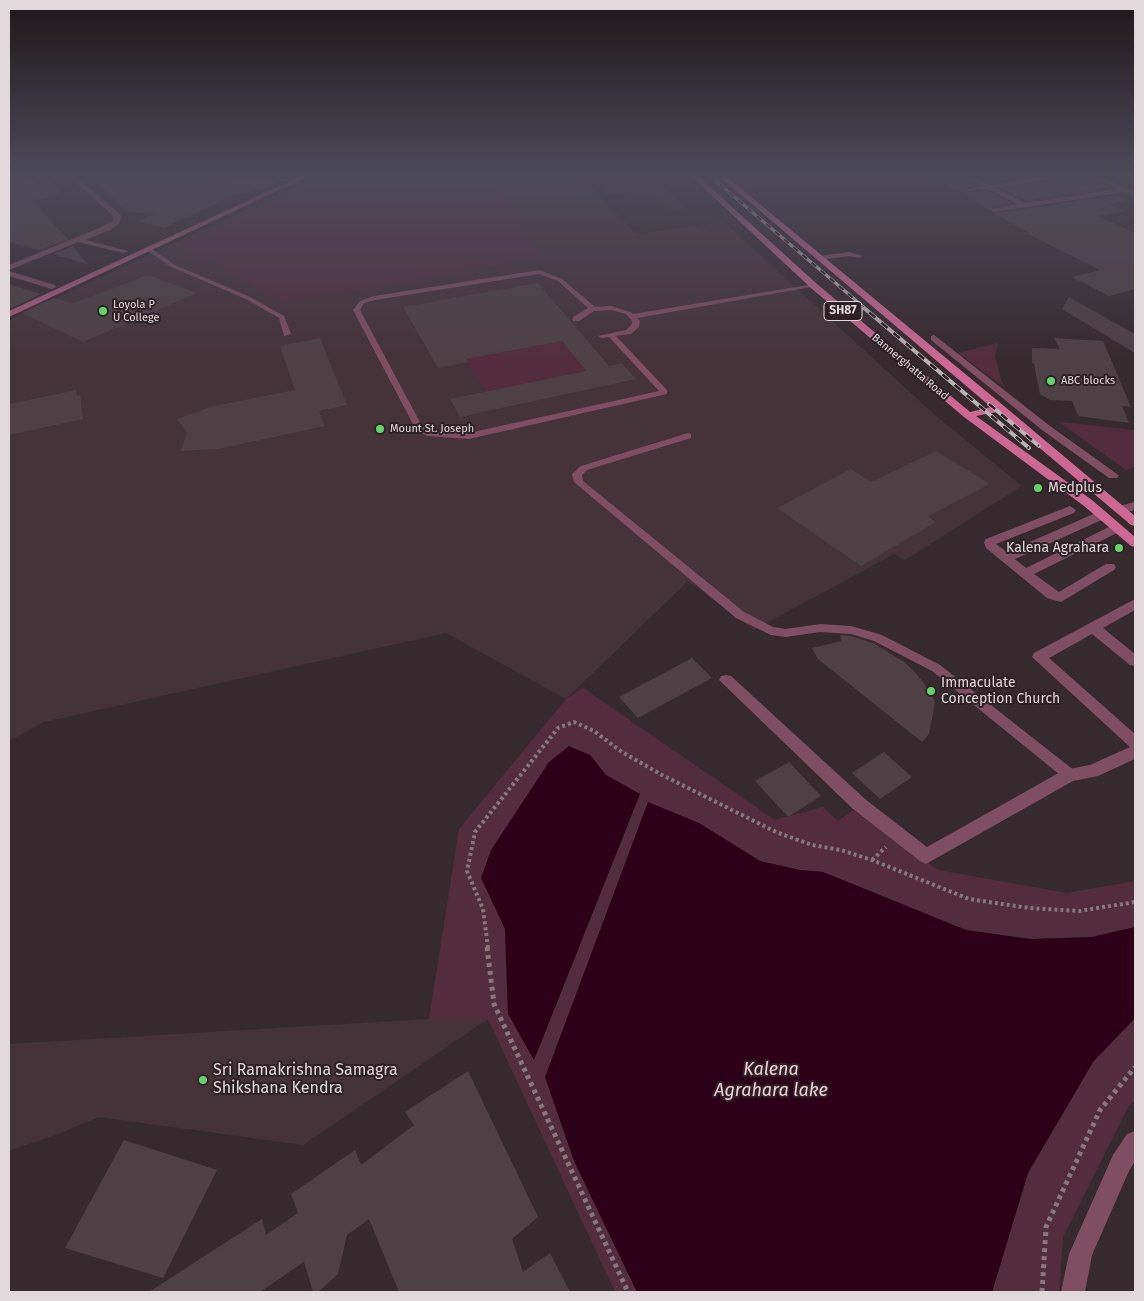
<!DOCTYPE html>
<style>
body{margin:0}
#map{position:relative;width:1144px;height:1301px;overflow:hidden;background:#372a2f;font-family:"Fira Sans",sans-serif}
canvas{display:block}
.frame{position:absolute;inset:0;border:10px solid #e1d8db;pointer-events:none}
</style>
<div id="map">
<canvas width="1144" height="1301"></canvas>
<div class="frame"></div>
</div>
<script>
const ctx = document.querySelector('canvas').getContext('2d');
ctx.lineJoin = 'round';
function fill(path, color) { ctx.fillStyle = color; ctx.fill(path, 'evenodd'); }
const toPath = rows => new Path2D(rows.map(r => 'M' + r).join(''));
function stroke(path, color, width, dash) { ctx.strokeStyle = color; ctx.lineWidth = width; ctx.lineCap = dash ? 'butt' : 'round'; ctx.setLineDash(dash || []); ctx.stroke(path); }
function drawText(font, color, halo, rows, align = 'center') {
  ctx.font = font + ' "Fira Sans",sans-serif'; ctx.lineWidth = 4; ctx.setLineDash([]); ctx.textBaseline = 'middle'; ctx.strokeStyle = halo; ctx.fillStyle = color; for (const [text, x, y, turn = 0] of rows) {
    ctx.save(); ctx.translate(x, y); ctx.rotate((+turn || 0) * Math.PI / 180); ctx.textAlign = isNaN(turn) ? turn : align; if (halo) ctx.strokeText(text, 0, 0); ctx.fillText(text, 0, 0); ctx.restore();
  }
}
fill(toPath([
 [316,177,582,177,636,234,724,222,935,415,1022,486,905,560,894,554,754,630,688,581,566,699,446,633,44,722,9,741,9,320],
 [656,180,686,209,667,212,646,191,611,195,603,186],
 [429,1019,488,1019,303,1145,99,1117,58,1134,9,1151,9,1044]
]), '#463239');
fill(toPath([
 [323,177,467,177,503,191,541,258,282,303,181,245],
 [562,341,586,371,486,392,466,359],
 [997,343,998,345,995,356,1001,380,1006,388,958,353],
 [1059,422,1135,430,1135,467,1126,470],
 [583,688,775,820,823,807,838,821,853,810,938,870,1067,893,1135,881,1135,927,1092,937,1030,939,966,930,823,872,800,870,760,861,699,823,574,1161,637,1292,615,1292,488,1019,429,1019,459,829,566,699],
 [590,755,606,775,640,794,534,1060,508,1014,505,929],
 [1135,1018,1135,1100,1128,1107,1063,1237,1059,1292,992,1292,1028,1173,1093,1062]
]), '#532d3d');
fill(toPath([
 [569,746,590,755,606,775,640,794,534,1060,508,1014,505,929,481,878,491,850,549,762],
 [648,802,699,823,760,861,800,870,823,872,966,930,1030,939,1092,937,1135,927,1135,1018,1093,1062,1028,1173,992,1292,637,1292,574,1161,545,1077]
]), '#2d0017');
fill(toPath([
 [93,177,206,177,203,183,232,180,274,180,276,186,232,196,164,228,138,221,155,214,126,212],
 [932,177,964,177,977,185,966,188,966,192,988,191,1012,203,992,207,990,210,974,201,977,201],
 [978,177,1030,177,990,183],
 [1060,177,1090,177,1109,187,1026,201,1002,189,1058,179],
 [34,178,39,184,49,179,63,194,32,201,68,239,40,250,9,242,9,182],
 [1116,195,1127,200,1109,204,1126,211,1098,216,1135,233,1135,289,1109,296,1072,277,1100,270,1028,234,1030,233,994,214],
 [73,246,87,264,53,254],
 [148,275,197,293,83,342,22,313,54,298,72,304],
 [538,283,609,366,622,363,636,379,460,417,450,399,586,371,562,341,466,359,468,362,438,368,403,307],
 [9,284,41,294,12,308,9,306],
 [1069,297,1135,334,1135,353,1062,309],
 [320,338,347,405,319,411,325,426,218,449,181,451,187,432,177,419,210,407,295,390,280,346],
 [1054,338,1103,341,1131,407,1122,406,1129,423,1078,416,1072,401,1050,400,1040,394,1034,364,1032,363,1032,348,1060,349],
 [76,390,77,396,80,395,83,419,9,435,9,404],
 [936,451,990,484,928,516,936,522,861,566,777,508,851,469,871,482],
 [840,635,851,636,873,643,904,662,915,672,932,694,935,703,929,734,922,742,818,659,812,648,841,641],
 [692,658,712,678,638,718,619,697],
 [884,752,912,777,880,799,852,773],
 [789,762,821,796,788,817,755,781],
 [468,1071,538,1217,512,1239,523,1272,550,1253,570,1292,399,1292,369,1219,347,1235,338,1274,318,1292,313,1292,304,1262,260,1292,149,1292,262,1219,266,1235,298,1213,291,1194,355,1150,361,1165,414,1125,405,1112],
 [124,1140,217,1170,163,1278,65,1248]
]), '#4e4045');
stroke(toPath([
 [872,860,886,847],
 [488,948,483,909,467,871,475,832,558,728,574,722,594,731,622,752,662,775,776,832,812,845,841,850,872,860,969,899,1029,908,1079,911,1135,902]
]), '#83787c', 4, [3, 3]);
stroke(toPath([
 [487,947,494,1004,628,1292],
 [1042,1292,1046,1227,1100,1110,1135,1067]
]), '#83787c', 5, [4, 4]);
fill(toPath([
 [270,177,279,177,297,182,294,184,270,177],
 [149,247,175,265,250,297,284,316,291,334,284,336,279,318,246,299,171,267,147,250,147,248,149,247],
 [540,270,562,279,595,307,611,306,630,312,633,314,814,284,817,286,637,318,640,321,639,327,631,334,616,336,667,390,667,394,469,439,427,436,416,430,353,310,360,301,374,296,540,270],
 [539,274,558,281,588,308,573,317,573,321,579,321,594,311,611,310,626,314,632,321,632,324,626,330,598,336,602,338,609,337,659,391,469,433,429,431,422,426,360,310,364,303,375,300,539,274],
 [688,433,691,434,691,438,587,470,582,475,583,481,744,612,773,627,786,629,820,624,851,626,882,635,940,665,1075,771,1076,775,1075,779,1070,780,1065,779,932,671,874,641,851,634,820,632,786,637,771,635,736,618,574,482,572,474,581,466,688,433]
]), '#7f4e62');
fill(toPath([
 [70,177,77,177,121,215,119,224,110,230,85,240,128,251,124,253,78,242,9,270,9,265,104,226,113,221,113,216,70,177],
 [966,177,974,177,990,185,1042,177,1058,177,996,188,1026,203,1118,189,1092,177,1100,177,1135,192,1135,196,1125,192,994,212,992,211,992,209,1018,204,988,189,967,191,967,189,982,186,966,177],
 [849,252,863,256,859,258,849,256,819,260,815,258,819,256,849,252],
 [9,271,55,285,56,287,52,289,9,276,9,271],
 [934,335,1050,426,1117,474,1119,476,1117,478,1109,478,1042,430,931,340,931,336,934,335],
 [1135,502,1135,510,1119,514,1113,510,1115,507,1135,502],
 [1070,506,1076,510,1074,513,996,544,1007,552,1098,512,1106,512,1108,515,1106,518,1015,559,1026,568,1113,525,1121,525,1123,528,1121,531,1034,574,1059,592,1106,564,1114,564,1116,567,1114,570,1061,602,1047,598,986,548,984,542,986,539,1070,506],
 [1135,599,1135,610,1103,628,1135,654,1135,666,1130,665,1092,634,1049,658,1135,734,1135,759,1098,776,1073,781,926,864,920,861,853,809,719,680,721,676,726,675,731,676,865,799,927,847,1064,770,1090,765,1130,747,1032,657,1034,653,1135,599],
 [1135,1131,1135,1161,1129,1171,1092,1255,1085,1292,1061,1292,1069,1254,1113,1155,1127,1134,1135,1131]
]), '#7f4e62');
fill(toPath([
 [299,177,307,177,9,317,9,311,299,177]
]), '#ab5d7e');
fill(toPath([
 [692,177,699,177,817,284,970,412,991,407,720,177,727,177,1004,406,1135,516,1135,526,1131,525,997,412,976,416,1092,500,1135,537,1135,547,1131,546,1084,506,964,417,811,288,692,177]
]), '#cd6893');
const railFar1 = toPath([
 [711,177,859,303]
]);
const rail = toPath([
 [857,302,1029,448],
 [989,404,1039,446]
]);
stroke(railFar1, '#bcb3b6', 3);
stroke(rail, '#bcb3b6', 4);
stroke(railFar1, '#2d2125', 2, [6]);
stroke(rail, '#2d2125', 2.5, [8]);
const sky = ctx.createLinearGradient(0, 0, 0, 359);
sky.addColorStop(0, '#1e171a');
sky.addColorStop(0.49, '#4d4a58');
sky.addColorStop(1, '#4d4a5800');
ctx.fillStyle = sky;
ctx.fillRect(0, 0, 1144, 359);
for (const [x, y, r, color] of [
 [103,311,5,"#63d468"],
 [1051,381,5,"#63d468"],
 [380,429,5,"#63d468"],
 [1038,488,5,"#63d468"],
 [1119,548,5,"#63d468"],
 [931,691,5,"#63d468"],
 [203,1080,5,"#63d468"]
]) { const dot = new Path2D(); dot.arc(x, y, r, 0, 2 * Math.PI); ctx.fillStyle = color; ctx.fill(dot); stroke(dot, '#2d2125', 2); }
drawText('11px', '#e1d8db', '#2d2125', [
 ["Loyola P",113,305],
 ["U College",113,318],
 ["ABC blocks",1061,381],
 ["Mount St. Joseph",390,429]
], 'left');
drawText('11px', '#e1d8db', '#2d2125', [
 ["Bannerghatta Road",910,367,40]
]);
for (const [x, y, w] of [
 [843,311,38]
]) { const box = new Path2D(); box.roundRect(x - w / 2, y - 9.5, w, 19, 4); ctx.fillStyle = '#2d2125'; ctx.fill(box); stroke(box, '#e1d8db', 1); }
drawText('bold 12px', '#e1d8db', null, [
 ["SH87",843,311]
]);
drawText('14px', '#e1d8db', '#2d2125', [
 ["Medplus",1048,488],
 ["Kalena Agrahara",1109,548,"right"],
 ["Immaculate",941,683],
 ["Conception Church",941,699]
], 'left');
drawText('16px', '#e1d8db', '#2d2125', [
 ["Sri Ramakrishna Samagra",213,1071],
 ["Shikshana Kendra",213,1089]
], 'left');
drawText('italic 18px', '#f8cedd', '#2d2125', [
 ["Kalena",771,1070],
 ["Agrahara lake",771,1091]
]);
</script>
